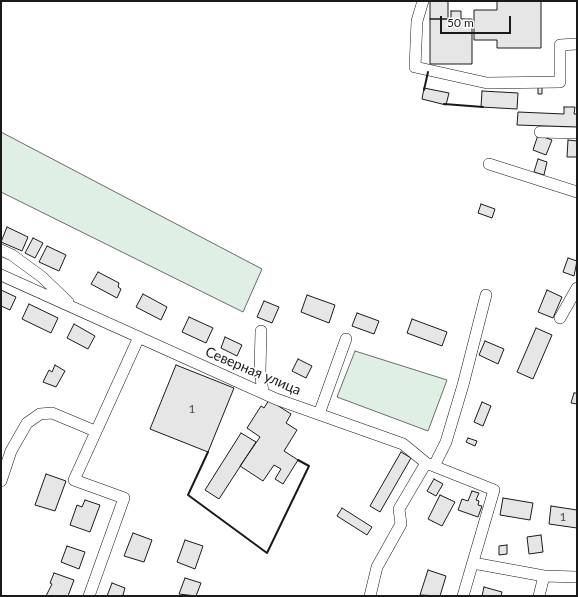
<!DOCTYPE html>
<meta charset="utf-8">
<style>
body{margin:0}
#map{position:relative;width:578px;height:597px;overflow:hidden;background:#fff;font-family:Lato,sans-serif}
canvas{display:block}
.frame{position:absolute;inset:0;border:2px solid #1a1a1a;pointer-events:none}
.scale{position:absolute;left:440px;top:16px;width:71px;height:18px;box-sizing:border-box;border:2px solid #1a1a1a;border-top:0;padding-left:5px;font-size:12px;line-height:14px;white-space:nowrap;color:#1a1a1a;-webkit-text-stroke:3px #fff;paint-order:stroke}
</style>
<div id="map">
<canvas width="578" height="597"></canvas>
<div class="frame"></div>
<div class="scale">50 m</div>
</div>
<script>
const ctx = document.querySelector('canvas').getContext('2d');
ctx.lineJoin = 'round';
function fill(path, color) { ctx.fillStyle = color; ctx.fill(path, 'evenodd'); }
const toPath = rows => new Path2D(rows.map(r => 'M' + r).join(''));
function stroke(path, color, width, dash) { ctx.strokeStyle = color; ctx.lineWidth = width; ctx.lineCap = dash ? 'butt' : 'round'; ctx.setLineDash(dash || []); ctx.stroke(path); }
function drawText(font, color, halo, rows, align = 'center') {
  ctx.font = font + ' Lato,sans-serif'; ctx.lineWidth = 3; ctx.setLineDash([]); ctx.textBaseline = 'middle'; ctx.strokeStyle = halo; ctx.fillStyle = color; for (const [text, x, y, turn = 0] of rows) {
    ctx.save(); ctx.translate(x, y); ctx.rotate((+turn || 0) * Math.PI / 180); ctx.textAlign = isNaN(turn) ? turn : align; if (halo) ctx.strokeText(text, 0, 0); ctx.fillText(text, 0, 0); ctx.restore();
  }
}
const green = toPath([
 [1,132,262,269,243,312,1,192,1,132],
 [355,351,447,380,428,431,337,397,355,351]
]);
fill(green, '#e0efe3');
stroke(green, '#6a6a6a', 1);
const building = toPath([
 [430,1,448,1,448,19,430,19,430,1],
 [497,1,541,1,541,48,497,48,497,40,474,40,474,10,497,10,497,1],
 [451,11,461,11,461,19,451,19,451,11],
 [430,19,472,19,472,64,430,64,430,19],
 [538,87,542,87,542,94,538,94,538,87],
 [424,88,449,93,446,105,422,99,424,88],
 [482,91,518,93,517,109,481,107,482,91],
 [564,107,575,107,574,114,577,114,577,127,517,125,518,112,564,114,564,107],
 [538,135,552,140,546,155,533,150,538,135],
 [568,140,577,141,577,157,567,157,568,140],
 [538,159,547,162,544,175,534,172,538,159],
 [481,204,495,209,492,218,478,213,481,204],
 [7,227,28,237,22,251,1,242,7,227],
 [33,238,43,243,35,258,25,253,33,238],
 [47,246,66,255,59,271,39,262,47,246],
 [568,258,577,261,574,276,563,272,568,258],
 [98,272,119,283,118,287,121,289,117,298,91,284,98,272],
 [1,290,16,297,10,310,1,306,1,290],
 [547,290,562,297,553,318,538,312,547,290],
 [143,294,167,307,161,320,136,307,143,294],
 [307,295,335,305,329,323,301,312,307,295],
 [264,301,279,307,272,323,257,317,264,301],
 [29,304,58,318,51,333,22,319,29,304],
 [357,313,379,321,374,334,352,326,357,313],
 [189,317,213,328,206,343,182,332,189,317],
 [412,319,447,332,442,346,407,333,412,319],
 [74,324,95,336,88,349,67,338,74,324],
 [536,328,552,335,533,379,517,372,536,328],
 [225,337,242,345,237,356,221,348,225,337],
 [485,341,504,349,498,364,479,355,485,341],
 [298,359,312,366,306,378,292,371,298,359],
 [55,365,65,371,56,387,43,382,49,370,52,372,55,365],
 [176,365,234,388,208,452,150,429,176,365],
 [574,393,577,393,577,404,571,403,574,393],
 [269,400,291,414,286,423,297,430,284,451,298,460,283,484,275,479,281,469,274,465,263,481,240,466,260,437,247,428,261,406,264,408,269,400],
 [482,402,491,406,483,426,474,422,482,402],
 [241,433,256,442,219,499,205,490,241,433],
 [468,438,477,441,475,446,466,442,468,438],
 [401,452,411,458,380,512,370,506,401,452],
 [46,474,66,481,55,511,35,505,46,474],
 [434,479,443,484,436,496,427,491,434,479],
 [472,491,479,493,476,500,479,501,478,505,482,506,478,517,458,510,462,499,468,501,472,491],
 [440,495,455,502,442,526,428,519,440,495],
 [503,498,533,503,530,520,500,515,503,498],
 [85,500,100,505,90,532,70,525,77,505,82,507,85,500],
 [551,506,577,510,577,528,549,524,551,506],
 [342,508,372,527,367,535,337,516,342,508],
 [133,533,152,540,144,562,124,556,133,533],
 [541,535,543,552,529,554,527,537,541,535],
 [185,540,203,546,195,569,177,562,185,540],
 [507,545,507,554,499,555,499,546,507,545],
 [67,546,85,552,79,569,61,562,67,546],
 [428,570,446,576,440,596,420,595,428,570],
 [54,573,74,580,68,596,46,596,52,584,50,583,54,573],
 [185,578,201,583,196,596,179,594,185,578],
 [112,583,125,588,123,595,126,596,107,596,112,583],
 [484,587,502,592,501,596,482,596,484,587]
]);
fill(building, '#e6e6e6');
stroke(building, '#1a1a1a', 1);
const minor = toPath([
 [423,1,417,21,415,67,487,83,560,82,560,45,577,44],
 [540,132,577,133],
 [489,164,577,192],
 [1,250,12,255,42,277,68,302],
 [1,275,276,399,403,444,426,463,494,490,463,596],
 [560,318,577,288],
 [261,331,260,371,263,392],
 [319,414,346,339],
 [434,466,446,442,463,385,486,295],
 [1,481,11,451,27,423,40,414,52,413,95,431],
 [473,563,544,576,577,577],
 [89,596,124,498,74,480,139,337],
 [370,596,377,567,401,524,399,509,426,463],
 [539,596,544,576]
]);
stroke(minor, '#1a1a1a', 12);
stroke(minor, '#fff', 11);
stroke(toPath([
 [424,90,428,72],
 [444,104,483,107],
 [208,452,188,495,267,553,309,466,298,460]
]), '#1a1a1a', 2);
drawText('12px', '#4d4d4d', null, [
 ["1",192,409],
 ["1",563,517]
]);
drawText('14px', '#1a1a1a', '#fff', [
 ["Северная улица",253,371,23]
]);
</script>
